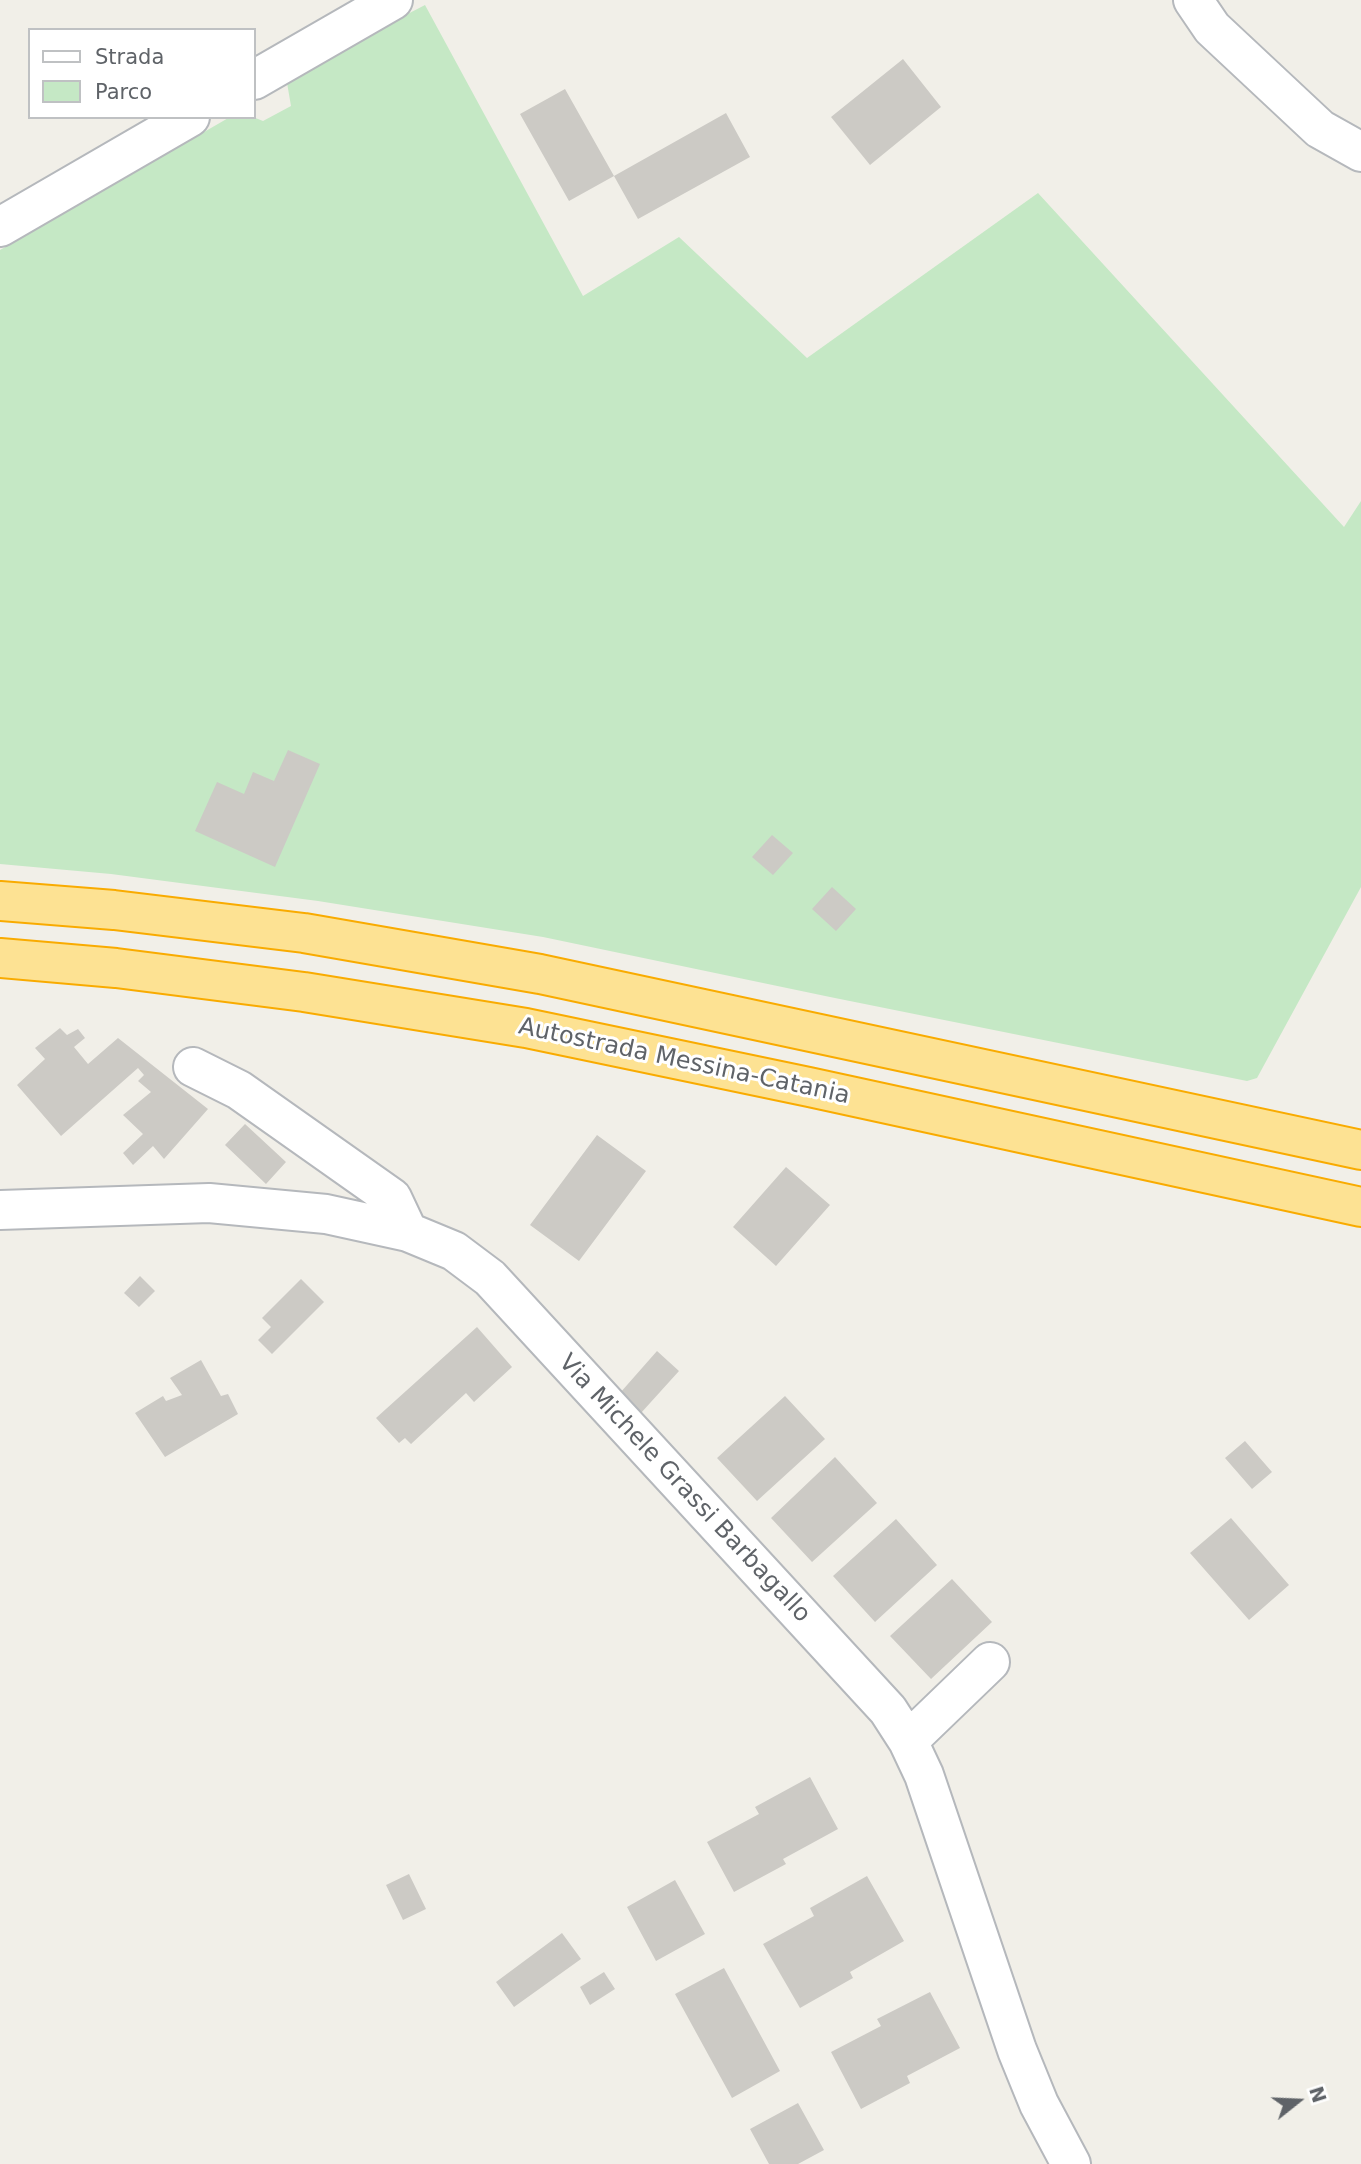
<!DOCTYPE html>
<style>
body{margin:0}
#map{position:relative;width:1361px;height:2164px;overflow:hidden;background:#f1efe8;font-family:"DejaVu Sans",sans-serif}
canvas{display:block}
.legend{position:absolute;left:28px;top:28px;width:228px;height:91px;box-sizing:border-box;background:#fff;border:2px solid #bfc1c3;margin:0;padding:9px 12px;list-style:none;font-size:21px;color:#5f6368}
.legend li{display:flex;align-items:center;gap:14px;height:35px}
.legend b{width:35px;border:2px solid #bfc1c3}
.north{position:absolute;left:1263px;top:2066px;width:70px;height:70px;-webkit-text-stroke:5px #fff;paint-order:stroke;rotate:72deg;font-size:19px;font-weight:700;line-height:28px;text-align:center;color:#5f6368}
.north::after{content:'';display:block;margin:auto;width:24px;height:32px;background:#5f6368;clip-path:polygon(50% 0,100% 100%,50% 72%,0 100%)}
</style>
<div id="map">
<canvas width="1361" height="2164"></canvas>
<ul class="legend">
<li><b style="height:9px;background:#fff"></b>Strada</li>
<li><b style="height:19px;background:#c5e8c5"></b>Parco</li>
</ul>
<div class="north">N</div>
</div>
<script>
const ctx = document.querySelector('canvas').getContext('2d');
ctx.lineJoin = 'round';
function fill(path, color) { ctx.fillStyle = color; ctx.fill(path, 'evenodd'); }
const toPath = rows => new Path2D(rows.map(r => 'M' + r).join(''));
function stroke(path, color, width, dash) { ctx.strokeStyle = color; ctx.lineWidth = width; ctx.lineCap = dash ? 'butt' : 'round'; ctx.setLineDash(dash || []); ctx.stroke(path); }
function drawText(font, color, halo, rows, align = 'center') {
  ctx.font = font + ' "DejaVu Sans",sans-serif'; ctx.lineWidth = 6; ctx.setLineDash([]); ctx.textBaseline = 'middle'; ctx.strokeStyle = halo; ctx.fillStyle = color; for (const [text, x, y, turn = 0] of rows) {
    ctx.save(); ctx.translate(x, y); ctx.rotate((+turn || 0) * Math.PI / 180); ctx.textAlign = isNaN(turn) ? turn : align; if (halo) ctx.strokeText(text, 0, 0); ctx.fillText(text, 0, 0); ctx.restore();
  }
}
fill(toPath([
 [425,5,583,296,679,237,807,358,1038,193,1344,527,1361,501,1361,887,1257,1078,1247,1081,830,997,543,937,318,901,111,874,0,864,0,250,230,117,253,117,263,121,291,106,286,77]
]), '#c5e8c5');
fill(toPath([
 [903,59,941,107,870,165,831,117],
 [565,89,614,176,569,201,520,114],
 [726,113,750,157,638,219,614,176],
 [288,750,320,764,275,867,195,831,217,782,244,794,253,772,274,781],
 [772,835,793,853,773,875,752,857],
 [832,887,856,909,836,931,812,909],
 [60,1028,67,1035,78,1029,85,1038,74,1047,88,1064,118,1038,208,1109,164,1159,153,1146,133,1165,123,1153,143,1134,123,1115,151,1092,138,1081,144,1075,138,1068,61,1136,17,1085,45,1059,35,1048],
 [245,1124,286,1162,266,1184,225,1145],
 [597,1135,646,1171,579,1261,530,1225],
 [786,1167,830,1205,776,1266,733,1227],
 [140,1276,155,1291,139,1307,124,1293],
 [301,1279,324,1302,272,1354,258,1340,271,1327,262,1318],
 [477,1327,512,1367,474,1402,466,1393,411,1444,405,1438,399,1443,376,1418],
 [657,1351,679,1371,641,1413,620,1393],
 [201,1360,221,1396,228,1394,238,1414,165,1457,135,1413,163,1396,166,1401,182,1395,170,1378],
 [785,1396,825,1439,757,1501,717,1458],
 [1245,1441,1272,1472,1252,1489,1225,1458],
 [835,1457,877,1503,812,1562,771,1518],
 [1231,1518,1289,1585,1249,1620,1190,1553],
 [896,1519,937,1565,875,1622,833,1576],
 [952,1579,992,1622,931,1679,890,1636],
 [810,1777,838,1829,783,1859,786,1864,734,1892,707,1842,759,1814,755,1807],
 [409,1874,426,1909,403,1920,386,1885],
 [867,1876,904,1941,850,1972,853,1978,800,2008,763,1944,814,1916,810,1908],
 [675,1880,705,1934,656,1961,627,1907],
 [562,1933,581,1959,514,2007,496,1982],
 [724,1968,780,2071,732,2098,675,1994],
 [604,1972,615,1989,590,2005,580,1987],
 [930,1992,960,2048,907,2076,910,2083,861,2109,831,2052,881,2026,877,2019],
 [798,2103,824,2150,798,2164,769,2164,750,2129]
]), '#cccac5');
const minor = toPath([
 [1193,0,1212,28,1320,129,1361,152],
 [254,80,393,0],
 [0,227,190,117],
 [193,1067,239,1090,392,1198,408,1232],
 [0,1210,209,1203,326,1214,408,1232,454,1251,490,1278,888,1710,908,1741,924,1775,1017,2050,1039,2104,1071,2164],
 [908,1741,990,1662]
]);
const highway = toPath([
 [0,901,114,910,304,933,540,974,1361,1150],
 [0,958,116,968,304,992,526,1028,809,1087,1361,1207]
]);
stroke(minor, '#b5b8bc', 42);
stroke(highway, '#f9ab00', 42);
stroke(minor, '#fff', 38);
stroke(highway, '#fde293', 38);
drawText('24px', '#5f6368', '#fff', [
 ["Autostrada Messina-Catania",684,1062,12],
 ["Via Michele Grassi Barbagallo",684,1489,47]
]);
</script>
